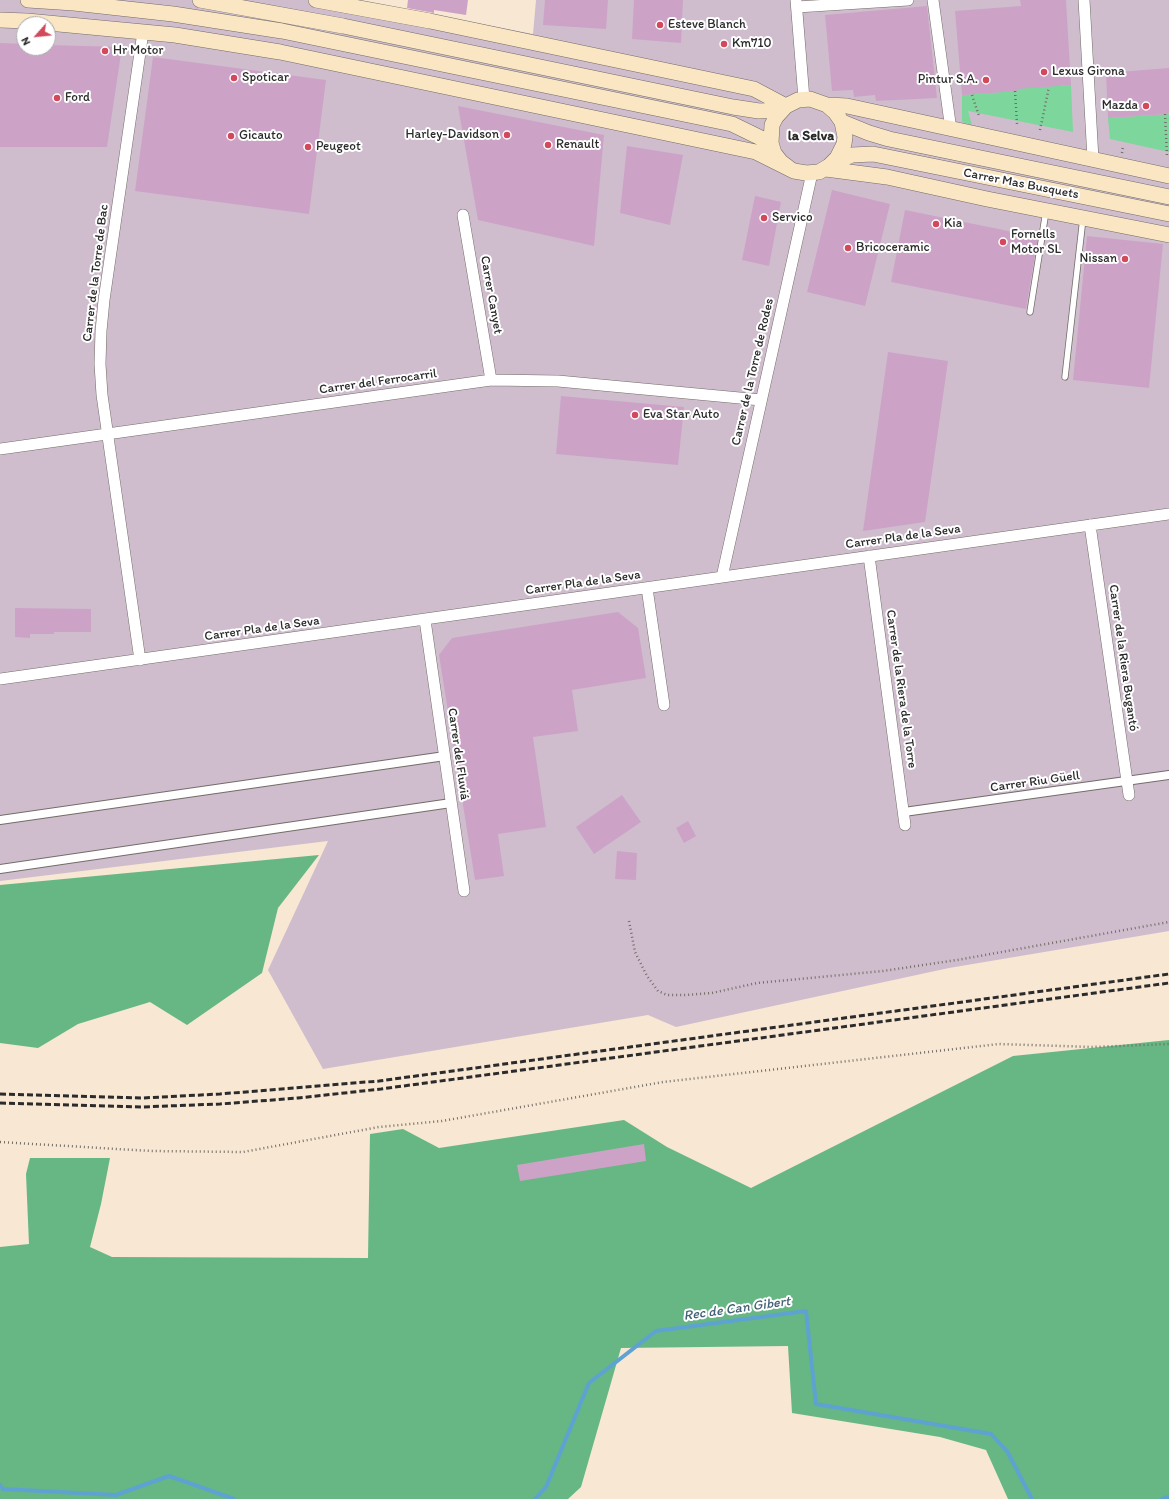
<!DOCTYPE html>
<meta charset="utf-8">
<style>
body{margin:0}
#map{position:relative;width:1169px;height:1499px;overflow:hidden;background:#f7e7d3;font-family:Itim,sans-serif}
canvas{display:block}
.north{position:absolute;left:16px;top:16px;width:40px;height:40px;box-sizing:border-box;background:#fff;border:1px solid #aaa;border-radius:50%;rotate:243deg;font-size:11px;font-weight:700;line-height:16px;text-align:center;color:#2b2b2b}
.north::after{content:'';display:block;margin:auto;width:14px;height:18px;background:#d1495b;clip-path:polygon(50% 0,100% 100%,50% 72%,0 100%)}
</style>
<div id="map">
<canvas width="1169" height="1499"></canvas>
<div class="north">N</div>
</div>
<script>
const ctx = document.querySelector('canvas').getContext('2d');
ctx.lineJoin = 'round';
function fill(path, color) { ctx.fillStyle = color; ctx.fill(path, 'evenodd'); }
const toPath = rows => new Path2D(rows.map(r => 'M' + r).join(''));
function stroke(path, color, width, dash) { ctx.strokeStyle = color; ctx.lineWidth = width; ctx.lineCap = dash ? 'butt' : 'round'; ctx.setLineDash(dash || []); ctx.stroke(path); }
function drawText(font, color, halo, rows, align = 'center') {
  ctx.font = font + ' Itim,sans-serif'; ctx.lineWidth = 4; ctx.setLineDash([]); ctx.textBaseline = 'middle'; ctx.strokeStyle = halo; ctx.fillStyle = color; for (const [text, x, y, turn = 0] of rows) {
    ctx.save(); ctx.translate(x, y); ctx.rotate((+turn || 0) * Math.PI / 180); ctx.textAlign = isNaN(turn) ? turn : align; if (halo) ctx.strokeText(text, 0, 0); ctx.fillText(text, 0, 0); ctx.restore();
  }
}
fill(toPath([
 [0,0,358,0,533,34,536,0,1169,0,1169,931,949,968,676,1027,648,1015,323,1069,268,970,328,841,0,881],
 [24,24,48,24,48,48,24,48]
]), '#cfbdce');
fill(toPath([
 [1071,85,1073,132,968,111,972,125,962,122,962,95,1015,91,1018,88],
 [1169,114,1169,152,1110,139,1108,118]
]), '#7dd69b');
fill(toPath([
 [319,855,278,908,262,973,187,1025,150,1002,78,1024,38,1048,0,1043,0,885],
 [1169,1040,1169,1499,1008,1499,986,1450,940,1437,792,1413,788,1346,621,1348,581,1487,568,1499,0,1499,0,1247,29,1244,26,1174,30,1158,110,1158,101,1204,90,1247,112,1257,368,1258,370,1134,403,1129,439,1148,624,1120,667,1147,751,1188,1013,1056]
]), '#66b783');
stroke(toPath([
 [0,1485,3,1489,116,1495,169,1476,234,1499],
 [535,1499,546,1487,589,1383,656,1331,806,1311,816,1404,991,1434,1007,1451,1032,1499],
 [1162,1499,1169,1497]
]), '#5ea2d2', 4);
fill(toPath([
 [408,0,468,0,466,15,434,10,434,13,407,8],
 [545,0,608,0,606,29,543,25],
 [634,0,683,0,681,43,632,39],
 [1020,0,1066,0,1071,85,1018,89,1018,91,962,95,955,11,1021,6],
 [927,6,937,98,876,101,875,95,854,97,853,90,832,91,825,15],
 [0,43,24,44,24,48,48,48,48,45,122,47,107,147,0,147],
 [153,57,326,80,309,214,135,191],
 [1169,68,1169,114,1108,118,1106,73],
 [458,106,604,135,594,246,478,220],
 [627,146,683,155,670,225,620,213],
 [832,190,890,204,865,306,807,292],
 [755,196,781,202,769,266,742,260],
 [905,210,1038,237,1026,309,891,282],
 [1087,236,1163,244,1149,388,1073,380],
 [888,352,948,361,925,522,863,531],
 [561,396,684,407,678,465,556,454],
 [15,608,91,609,91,632,54,632,54,634,30,634,30,638,15,637],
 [618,612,638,628,646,678,572,690,578,731,533,737,546,827,498,834,504,876,475,880,439,655,452,638],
 [622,795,641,822,594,854,576,827],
 [688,821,696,836,684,843,676,828],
 [617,851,637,853,636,880,615,879],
 [644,1144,646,1161,520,1181,517,1165]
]), '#cca3c6');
const service = toPath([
 [1030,312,1046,211],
 [1065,377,1083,218]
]);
const pedestrian = toPath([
 [904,812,1169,775],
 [0,820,445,756],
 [0,869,451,803]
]);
const minor = toPath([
 [796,0,804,99],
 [933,0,951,130],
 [1084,0,1093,159],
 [797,7,908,0],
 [463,215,491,380],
 [0,449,491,380,558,381,761,400],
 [1090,525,1129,795],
 [869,556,905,825],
 [722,577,812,173],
 [647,588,664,705],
 [425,620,464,891],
 [140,660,102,395,100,364,101,331,104,300,143,32],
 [0,679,1169,514]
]);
const secondary = toPath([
 [28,0,74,3,173,14,282,31,732,124,771,143],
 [200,0,343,26,733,107,759,111,781,110],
 [316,0,430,21,754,89,786,106],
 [0,20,27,21,175,35,280,52,756,152,794,171,806,173,819,172,829,166,837,158,844,144,845,137,842,122,835,112,827,105,810,99,798,100,786,106,776,117,772,125,771,143,774,153,781,162,789,168],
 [827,105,847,106,1169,176],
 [842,122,869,133,889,139,1169,197],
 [833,163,852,155,873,154,1169,214],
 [826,169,887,177,987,199,1169,235]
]);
stroke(service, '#726d66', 7);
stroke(pedestrian, '#726d66', 10);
stroke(minor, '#726d66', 12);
stroke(secondary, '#726d66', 16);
stroke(toPath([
 [1015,91,1017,124],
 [972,95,979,116],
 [1165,114,1167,156],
 [1040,130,1049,87],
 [1122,153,1123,146],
 [629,921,635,952,647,976,658,991,667,995,685,995,712,993,757,983,883,971,957,960,1169,922],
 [0,1142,151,1151,243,1152,379,1127,442,1121,663,1082,999,1044,1092,1047,1169,1044]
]), '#726d66', 2.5, [1, 3]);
stroke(service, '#fff', 5.5);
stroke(pedestrian, '#fff', 8);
stroke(minor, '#fff', 11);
stroke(secondary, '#fbe6c4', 15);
stroke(toPath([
 [0,1094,142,1098,220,1094,379,1081,1169,974],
 [0,1103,141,1107,220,1104,298,1098,381,1089,1169,983]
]), '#2b2b2b', 3, [6, 3]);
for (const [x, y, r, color] of [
 [660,25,4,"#d1495b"],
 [724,44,4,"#d1495b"],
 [105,51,4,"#d1495b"],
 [1044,72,4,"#d1495b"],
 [234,78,4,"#d1495b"],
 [986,80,4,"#d1495b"],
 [57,98,4,"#d1495b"],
 [1146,106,4,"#d1495b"],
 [507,135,4,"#d1495b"],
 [231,136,4,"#d1495b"],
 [548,145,4,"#d1495b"],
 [308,147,4,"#d1495b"],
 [764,218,4,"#d1495b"],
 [936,224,4,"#d1495b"],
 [1003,242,4,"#d1495b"],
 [848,248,4,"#d1495b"],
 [1125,259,4,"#d1495b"],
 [635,415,4,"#d1495b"]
]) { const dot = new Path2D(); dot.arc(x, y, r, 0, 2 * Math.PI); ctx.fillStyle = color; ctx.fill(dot); stroke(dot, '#fff', 1.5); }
drawText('13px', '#2b2b2b', '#fff', [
 ["Esteve Blanch",668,25],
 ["Km710",732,44],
 ["Hr Motor",113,51],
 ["Lexus Girona",1052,72],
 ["Spoticar",242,78],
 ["Pintur S.A.",978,80,"right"],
 ["Ford",65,98],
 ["Mazda",1138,106,"right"],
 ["Harley-Davidson",499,135,"right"],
 ["Gicauto",239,136],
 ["Renault",556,145],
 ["Peugeot",316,147],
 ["Servico",772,218],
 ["Kia",944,224],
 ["Fornells",1011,235],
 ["Motor SL",1011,250],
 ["Bricoceramic",856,248],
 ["Nissan",1117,259,"right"],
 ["Eva Star Auto",643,415]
], 'left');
drawText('13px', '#2b2b2b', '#fff', [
 ["Carrer Mas Busquets",1021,184,11],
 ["Carrer de la Torre de Bac",96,273,-83],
 ["Carrer Canyet",491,295,80],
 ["Carrer de la Torre de Rodes",753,372,-77],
 ["Carrer del Ferrocarril",378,382,-8],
 ["Carrer Pla de la Seva",903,537,-8],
 ["Carrer Pla de la Seva",583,583,-8],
 ["Carrer Pla de la Seva",262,629,-8],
 ["Carrer de la Riera Bugantó",1123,658,82],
 ["Carrer de la Riera de la Torre",901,689,82],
 ["Carrer del Fluviá",458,754,82],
 ["Carrer Riu Güell",1035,782,-8]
]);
drawText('bold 14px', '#2b2b2b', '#fff', [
 ["la Selva",811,136]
]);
drawText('italic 14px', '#426176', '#fff', [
 ["Rec de Can Gibert",737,1309,-8]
]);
</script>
